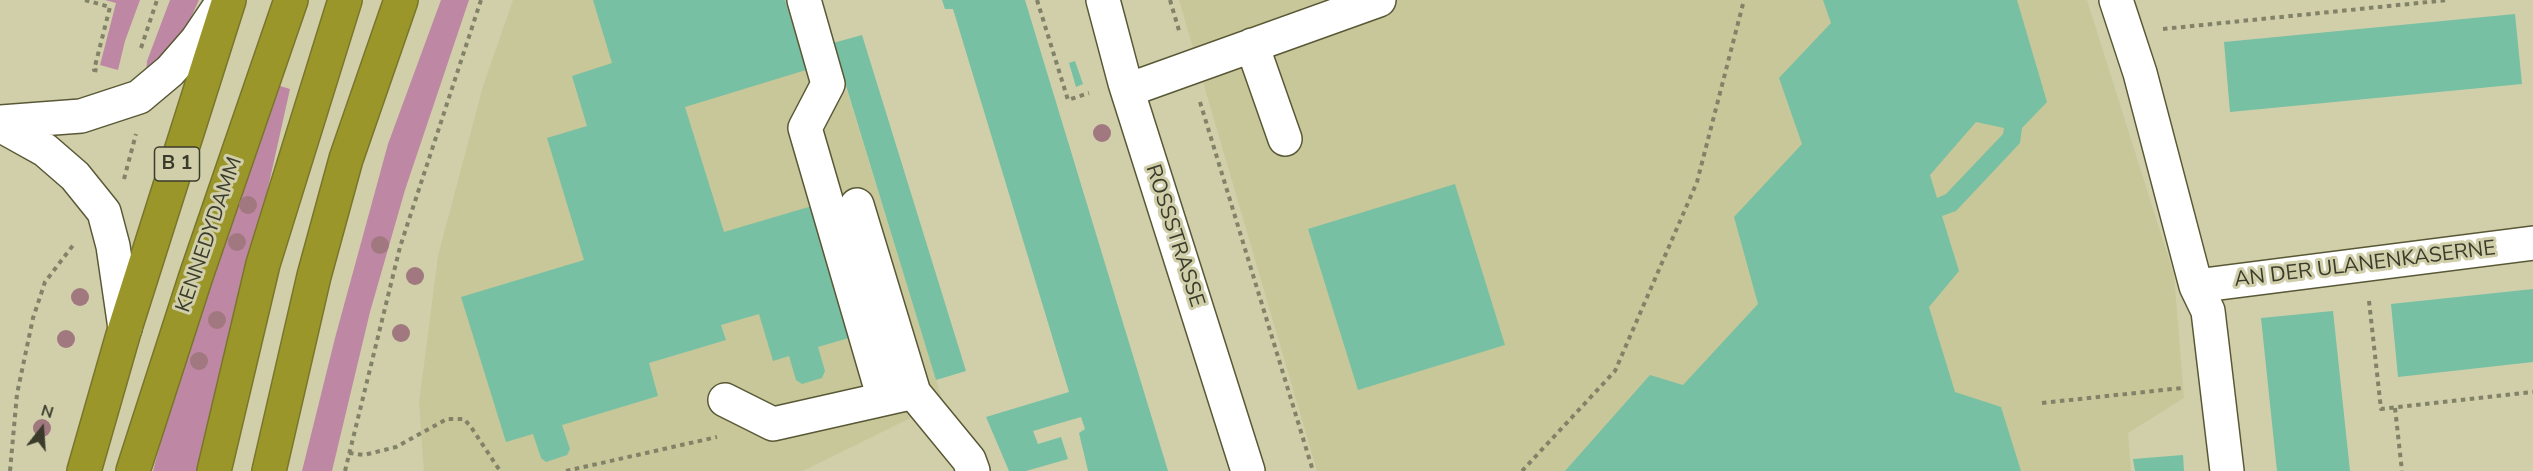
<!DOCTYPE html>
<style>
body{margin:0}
#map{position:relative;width:2533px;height:471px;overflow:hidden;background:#d0cfaa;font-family:"Nunito Sans",sans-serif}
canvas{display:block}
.north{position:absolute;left:12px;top:399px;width:60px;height:60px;-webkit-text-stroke:4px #d0cfaa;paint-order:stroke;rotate:17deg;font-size:16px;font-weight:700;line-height:24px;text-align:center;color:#3b3b2c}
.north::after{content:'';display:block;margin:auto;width:21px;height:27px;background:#3b3b2c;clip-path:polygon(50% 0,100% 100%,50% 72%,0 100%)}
</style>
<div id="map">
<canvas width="2533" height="471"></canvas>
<div class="north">N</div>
</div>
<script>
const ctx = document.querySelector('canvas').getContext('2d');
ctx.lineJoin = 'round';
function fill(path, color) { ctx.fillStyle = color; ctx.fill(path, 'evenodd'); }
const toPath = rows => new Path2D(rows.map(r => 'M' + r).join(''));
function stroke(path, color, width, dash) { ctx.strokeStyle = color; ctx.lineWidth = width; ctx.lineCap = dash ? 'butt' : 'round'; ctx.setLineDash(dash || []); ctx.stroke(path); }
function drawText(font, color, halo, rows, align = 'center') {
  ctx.font = font + ' "Nunito Sans",sans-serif'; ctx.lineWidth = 6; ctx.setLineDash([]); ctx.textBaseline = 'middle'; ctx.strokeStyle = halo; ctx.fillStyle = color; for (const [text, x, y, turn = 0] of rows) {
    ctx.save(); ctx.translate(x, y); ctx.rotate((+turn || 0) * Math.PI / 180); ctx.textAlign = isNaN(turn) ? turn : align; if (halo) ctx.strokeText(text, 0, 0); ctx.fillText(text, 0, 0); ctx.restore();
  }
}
fill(toPath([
 [513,0,819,0,943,402,803,471,424,471,419,403,438,256,483,86],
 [1179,0,2087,0,2174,275,2184,398,2128,433,2131,471,1317,471]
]), '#c8c799');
fill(toPath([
 [105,0,140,0,125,41,118,70,100,65,116,3],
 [170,0,199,0,184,33,146,73,147,61],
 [441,0,469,0,405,190,370,312,332,471,302,471,335,338,388,144],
 [277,85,290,89,252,260,196,471,153,471,167,418]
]), '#be88a4');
fill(toPath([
 [593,0,785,0,806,70,685,107,724,232,812,206,852,337,818,347,825,371,822,378,802,384,796,380,789,356,773,361,759,314,721,325,726,340,649,363,658,396,562,425,570,449,567,455,546,462,541,458,533,434,506,442,461,297,584,260,547,138,587,126,572,76,612,63],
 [942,0,1025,0,1168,471,1088,471,1079,433,1085,429,1081,417,1033,431,1038,444,1061,437,1068,459,1026,471,1009,471,986,417,1069,392,953,9,945,9],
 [1823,0,2017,0,2047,102,2022,128,2020,143,1956,211,1942,216,1959,271,1929,307,1955,392,2001,407,2021,471,1565,471,1650,375,1683,385,1758,304,1734,217,1802,144,1779,78,1831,23],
 [1976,122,2004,128,2003,134,1946,194,1937,198,1930,175],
 [2515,14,2522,84,2230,112,2224,42],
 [862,35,966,371,936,380,833,43],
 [1075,61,1083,84,1076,87,1069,63],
 [1455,184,1505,345,1358,390,1308,229],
 [2533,289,2533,362,2398,377,2391,304],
 [2333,311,2350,471,2277,471,2261,318],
 [2183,455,2184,471,2135,471,2133,459]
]), '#77c0a3');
const minor = toPath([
 [804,0,828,84,805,128,884,399],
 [1103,0,1125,83,1248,471],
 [2116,0,2140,73,2196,286,2533,243],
 [1252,45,1285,139],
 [1128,90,1379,0],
 [0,122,81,116,139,97,170,71,197,40,224,0],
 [0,125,45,150,75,176,104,212,113,246,125,328],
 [857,205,914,393,969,460,973,471],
 [2196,286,2208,311,2227,471],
 [725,400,773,424,906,394]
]);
const highway = toPath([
 [84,471,125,328,229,0],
 [133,471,196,276,291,0],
 [214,471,263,264,345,0],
 [269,471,314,276,346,159,401,0]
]);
stroke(minor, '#595836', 36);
stroke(highway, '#79762b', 36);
stroke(toPath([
 [85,0,110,7,94,70,100,71],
 [1037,0,1068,100,1089,93],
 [1170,0,1180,34],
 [2163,29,2448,0],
 [141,48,157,0],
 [1200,102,1313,471],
 [124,179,136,134],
 [2369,301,2381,409,2533,392],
 [2042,403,2182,388],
 [2395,408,2402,471],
 [349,453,364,455,396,447,447,419,464,419,471,427,500,471],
 [10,471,17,394,33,318,45,282,74,244],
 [345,471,400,247,481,0],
 [566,471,717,437],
 [1522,471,1615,371,1697,182,1744,0]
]), '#828268', 4, [4.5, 4.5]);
stroke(minor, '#fff', 33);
stroke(highway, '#9b962a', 33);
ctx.fillStyle = '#a17880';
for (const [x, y] of [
 [1102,133],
 [248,205],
 [237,242],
 [380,245],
 [415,276],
 [80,297],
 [217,320],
 [401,333],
 [66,339],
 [199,361],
 [42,428]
]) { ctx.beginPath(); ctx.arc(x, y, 9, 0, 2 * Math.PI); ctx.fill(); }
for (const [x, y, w] of [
 [177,164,45]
]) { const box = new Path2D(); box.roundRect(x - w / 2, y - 17, w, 34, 4.5); ctx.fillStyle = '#d0cfaa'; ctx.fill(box); stroke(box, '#3b3b2c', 1.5); }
drawText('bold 20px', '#3b3b2c', null, [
 ["B 1",177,164]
]);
drawText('21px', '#3b3b2c', '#d0cfaa', [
 ["KENNEDYDAMM",210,235,-71],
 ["ROSSSTRASSE",1174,236,72],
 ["AN DER ULANENKASERNE",2365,265,-7]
]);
</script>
